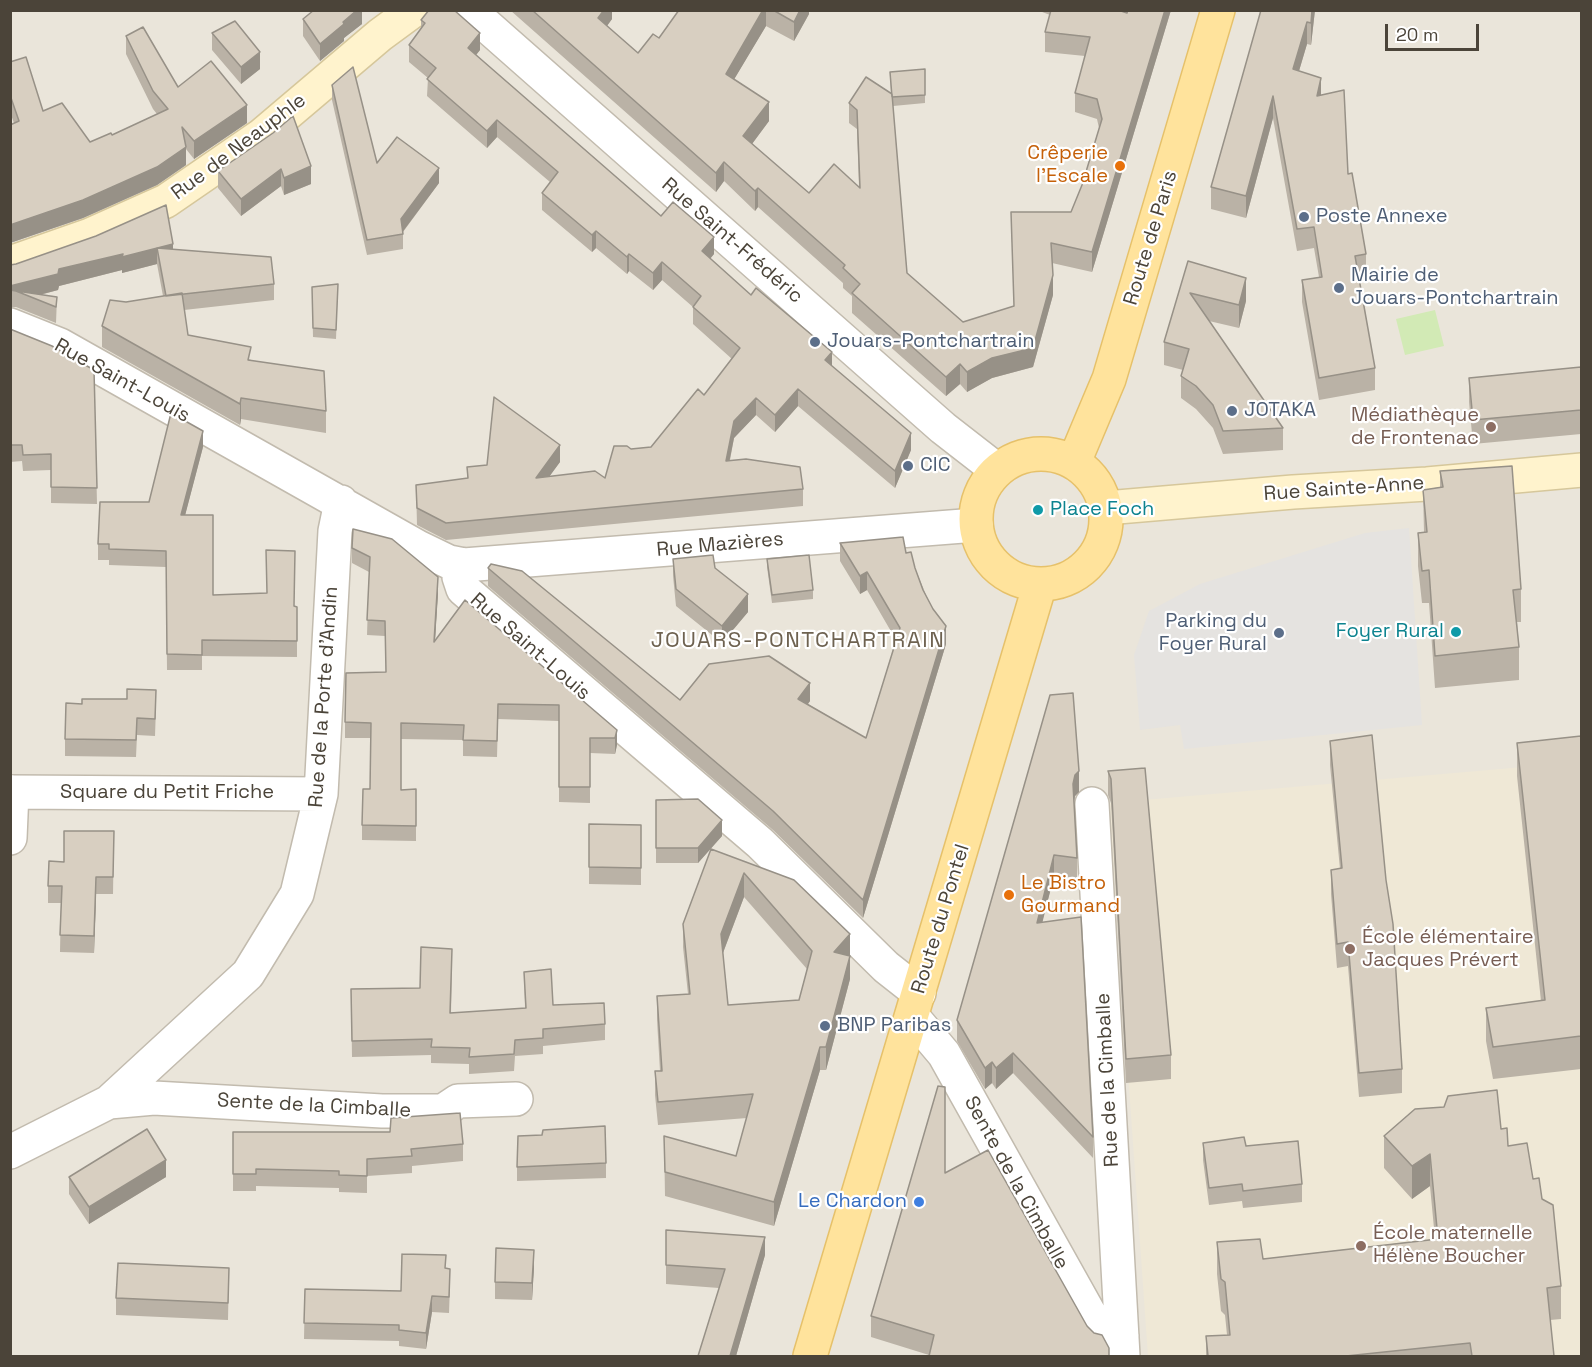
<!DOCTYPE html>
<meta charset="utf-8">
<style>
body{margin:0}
#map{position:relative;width:1592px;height:1367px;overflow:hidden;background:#f6f3ec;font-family:"Space Grotesk",sans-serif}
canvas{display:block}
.frame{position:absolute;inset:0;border:12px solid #4b4439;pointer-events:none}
.scale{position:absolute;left:1385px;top:24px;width:94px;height:27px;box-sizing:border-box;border:3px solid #4b4439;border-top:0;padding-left:8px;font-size:18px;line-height:21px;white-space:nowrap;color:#4b4439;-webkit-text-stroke:4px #fff;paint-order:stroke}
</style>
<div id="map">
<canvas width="1592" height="1367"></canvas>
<div class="frame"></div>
<div class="scale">20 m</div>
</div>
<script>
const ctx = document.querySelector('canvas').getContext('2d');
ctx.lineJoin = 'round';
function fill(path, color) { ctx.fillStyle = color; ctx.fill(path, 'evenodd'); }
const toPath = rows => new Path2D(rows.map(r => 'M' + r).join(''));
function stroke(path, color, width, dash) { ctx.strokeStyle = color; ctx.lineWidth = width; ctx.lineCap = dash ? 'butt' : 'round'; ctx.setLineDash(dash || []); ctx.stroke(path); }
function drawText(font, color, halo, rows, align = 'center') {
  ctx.font = font + ' "Space Grotesk",sans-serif'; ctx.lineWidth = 4.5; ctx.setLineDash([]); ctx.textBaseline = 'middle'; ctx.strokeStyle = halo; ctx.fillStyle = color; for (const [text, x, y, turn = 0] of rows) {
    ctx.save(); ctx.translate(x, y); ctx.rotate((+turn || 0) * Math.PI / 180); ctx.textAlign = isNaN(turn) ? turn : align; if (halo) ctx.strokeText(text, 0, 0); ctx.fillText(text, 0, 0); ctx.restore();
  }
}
fill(toPath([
 [11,11,1581,11,1581,1356,11,1356]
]), '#eae5da');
fill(toPath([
 [1581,762,1581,1356,1148,1356,1109,803]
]), '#efe8d6');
fill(toPath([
 [1435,310,1444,346,1405,355,1396,319]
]), '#d2eab5');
fill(toPath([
 [1409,528,1422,725,1184,749,1180,725,1140,730,1134,655,1149,611,1200,584,1365,533]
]), '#e5e3e0');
const street = toPath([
 [469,10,943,428,997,470],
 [10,325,60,345,418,547,449,562,464,565,976,525],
 [464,565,459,577,463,589,760,843,886,967,919,993],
 [10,792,321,794],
 [1092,804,1123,1356],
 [10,838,12,792],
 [912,1016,944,1054,1103,1338,1122,1336],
 [109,1102,154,1098,382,1111,443,1111,458,1101,516,1099],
 [10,1152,109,1102,248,974,297,894,321,794,335,531,341,502]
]);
const secondary = toPath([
 [10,263,90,235,166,201,262,135,380,35,414,10],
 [1106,508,1293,492,1427,484,1582,470]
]);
const primary = toPath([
 '976 519a65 65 0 1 1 130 0a65 65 0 1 1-130 0Z',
 [1074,462,1109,379,1218,10],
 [810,1356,1040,584]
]);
stroke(street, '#c2bbae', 36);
stroke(secondary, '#d6c79b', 36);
stroke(primary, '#e6c16a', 36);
stroke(street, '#fff', 33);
stroke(secondary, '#fff3cd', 33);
stroke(primary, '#ffe39c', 33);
fill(toPath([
 [362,10,362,24,344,38,344,41,320,61,303,36,303,19],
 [510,10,612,10,612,19,607,26,638,53,659,38,679,10,809,10,809,14,794,41,766,26,734,79,769,121,752,144,809,193,859,187,857,129,849,123,849,103,891,94,890,72,925,69,925,103,893,106,907,273,963,322,1014,306,1011,212,1071,212,1082,185,1099,128,1097,119,1075,112,1075,93,1085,56,1045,52,1045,32,1050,15,1037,10,1118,10,1127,13,1128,10,1171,10,1092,272,1052,263,1053,295,1033,367,992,378,967,392,960,384,946,396,852,313,852,296,843,288,843,283,758,207,755,211,724,181,716,192],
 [1261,10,1315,10,1311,45,1307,44,1299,71,1321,95,1348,174,1366,254,1366,275,1359,277,1375,368,1375,390,1319,400,1302,302,1302,280,1319,277,1314,248,1297,251,1273,118,1246,218,1211,209,1211,187],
 [1526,10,1543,10,1526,12],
 [421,20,480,50,476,55,661,216,714,254,710,259,832,366,911,450,895,488,798,406,775,432,756,415,734,438,730,460,803,489,803,506,446,540,417,525,416,485,467,479,467,467,560,462,549,476,605,478,631,449,651,447,704,395,732,359,693,324,693,307,662,280,653,290,629,271,627,274,596,248,592,252,542,210,542,193,550,182,497,137,487,148,427,96,428,78,409,62,409,45,421,29],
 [212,33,260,69,241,84,212,50],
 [126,36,178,87,247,123,194,159,186,149,186,165,157,185,83,218,10,243,10,125,14,123,10,112,10,62,43,111,90,142,112,135,157,114,153,109,126,54],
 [332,85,377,163,439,183,403,232,403,249,367,255,332,100],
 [273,133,311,184,284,195,281,186,241,216,218,188,218,171],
 [96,236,173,249,274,284,274,300,184,310,188,335,251,360,326,411,326,433,241,419,240,425,102,347,102,326,126,302,163,296,157,264,122,273,122,270,59,286,58,290,40,295,57,297,56,323,16,307,10,307,10,265,16,264],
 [1188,261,1246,301,1239,328,1209,321,1283,428,1283,450,1223,454,1213,428,1196,409,1181,398,1181,376,1183,370,1164,365,1164,342],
 [338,284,336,339,313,337,312,287],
 [10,329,94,370,97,504,51,503,51,470,23,471,22,461,10,462],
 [1581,367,1581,434,1473,444,1469,402,1469,378],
 [203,447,185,515,213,595,297,607,297,657,202,656,202,670,167,670,166,567,109,565,109,560,98,560,98,544,149,502],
 [1440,471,1521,589,1521,622,1517,622,1519,647,1519,680,1435,688,1429,603,1422,603,1418,566,1418,533,1424,532,1423,490,1440,487],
 [840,543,906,553,915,568,946,644,863,918,773,830,488,586,488,568,680,700,810,701,808,704,866,738,896,640,867,590,860,594,840,561],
 [352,548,438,593,435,640,617,730,617,745,615,754,590,753,590,803,559,802,559,721,498,719,497,757,463,756,463,740,401,739,401,790,416,789,416,841,362,840,362,825,370,789,371,738,345,738,345,722,386,672,385,636,367,635,369,572,352,563],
 [673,559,715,568,748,612,722,643,676,606,673,576],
 [767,559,813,590,813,599,772,603,767,567],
 [1050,695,1079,792,1075,796,1074,801,1077,858,1077,878,1054,876,1042,922,1093,1137,1093,1158,1013,1073,996,1089,992,1083,985,1089,957,1041,957,1020],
 [156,707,155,736,137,735,136,757,65,756,65,739],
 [1581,736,1581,1069,1493,1079,1486,1041,1486,1008,1541,1001,1517,776,1517,743],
 [1330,741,1402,1069,1402,1093,1359,1097,1348,966,1337,968,1331,894,1331,870,1340,869,1330,765],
 [1145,768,1171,1055,1171,1079,1126,1083,1111,803,1108,795,1108,771],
 [656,800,722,836,698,863,656,863],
 [589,824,641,825,641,885,589,884],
 [114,831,113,894,96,894,94,953,60,952,61,903,48,903,48,886,64,862],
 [711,849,850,934,850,979,826,1070,820,1070,774,1226,665,1196,664,1136,736,1156,747,1118,658,1125,655,1095,655,1071,660,1071,657,1020,657,996,688,994,683,947,683,924],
 [744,897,807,969,799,1000,728,1005,723,953],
 [452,965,451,1013,525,1008,524,972,553,1005,605,1024,605,1040,543,1046,543,1054,515,1056,514,1071,469,1074,469,1064,431,1063,431,1055,352,1057,351,989,420,988],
 [1501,1129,1508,1146,1533,1179,1542,1199,1561,1286,1561,1319,1550,1320,1554,1356,1206,1356,1206,1336,1227,1335,1225,1315,1221,1311,1217,1274,1217,1242,1263,1259,1435,1239,1430,1186,1412,1199,1384,1168,1384,1136],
 [233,1132,463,1144,463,1161,412,1166,412,1173,367,1176,367,1193,339,1192,339,1188,256,1186,256,1191,233,1191],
 [1203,1143,1246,1146,1302,1184,1302,1202,1243,1208,1242,1201,1209,1205,1203,1160],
 [606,1163,606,1178,517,1181,517,1167],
 [945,1173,1087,1326,929,1355,871,1337,871,1316],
 [69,1177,166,1177,89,1224,69,1194],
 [666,1230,765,1255,736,1356,698,1356,719,1288,666,1284],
 [534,1267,532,1300,495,1299,495,1282],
 [229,1268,228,1320,116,1315,116,1298],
 [446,1268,450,1285,449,1313,432,1312,426,1349,399,1346,399,1341,304,1339,305,1289,401,1291]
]), '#bab2a6');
fill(toPath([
 [357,10,362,10,362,24,344,38,344,41,320,61,320,44,343,22],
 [604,10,612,10,612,19,598,38,598,18],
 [763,10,766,10,766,26,726,93,726,74],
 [800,10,809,10,809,14,794,41,794,22],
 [1165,10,1171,10,1092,272,1092,252],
 [1312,10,1315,10,1311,45,1311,23],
 [1307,22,1307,44,1293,91,1293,69],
 [480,33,480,50,468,65,468,48],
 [260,52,260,69,241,84,241,67],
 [1321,78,1321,99,1317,96],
 [1273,96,1273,118,1246,218,1246,196],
 [769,102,769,121,743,156,743,136],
 [247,105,247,123,194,159,194,141],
 [497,120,497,137,487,148,487,131],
 [186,147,186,165,157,185,83,218,10,243,10,225],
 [724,162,724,181,716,192,716,173],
 [311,166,311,184,284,195,284,178],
 [439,168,439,183,401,234,401,219],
 [281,169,281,186,241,216,241,199],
 [758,188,758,207,755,211,755,191],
 [596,231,596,248,592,252,592,235],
 [714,237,714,254,702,268,702,251],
 [173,244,173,260,157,248,157,264,122,273,122,270,59,286,58,290,31,297,16,291,10,291,10,286,59,269,123,254],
 [629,254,629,271,627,274,627,257],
 [662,262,662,280,653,290,653,273],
 [1053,275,1053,295,1033,367,992,378,967,392,967,372],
 [1246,278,1246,301,1239,328,1239,305],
 [832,352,832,369,825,360],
 [960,364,960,384,946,396,946,377],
 [798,389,798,406,775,432,775,415],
 [241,398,241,419,240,425,240,404],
 [756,398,756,415,734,438,726,478,726,461,734,421],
 [203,431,203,447,181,531,181,515],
 [911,433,911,450,895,488,895,471],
 [560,445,560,462,536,495,536,478],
 [867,572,867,590,860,594,860,576],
 [438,577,438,593,434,657,434,642],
 [748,594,748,612,722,643,722,626],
 [946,626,946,644,863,918,863,900],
 [810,683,810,701,798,717,798,699],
 [617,730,617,745,615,754,615,738],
 [1079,771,1079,792,1075,796,1073,805,1073,784,1075,775],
 [722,820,722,836,698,863,698,848],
 [1054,855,1054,876,1037,944,1037,923],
 [744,873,744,897,721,958,721,934],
 [96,877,96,894,94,953,94,936],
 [850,934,850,979,826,1070,826,1047,834,952],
 [820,1047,820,1070,774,1226,774,1202],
 [1013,1053,1013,1073,996,1089,996,1068],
 [992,1062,992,1083,985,1089,985,1068],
 [1430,1154,1430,1186,1412,1199,1412,1166],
 [166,1160,166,1177,89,1224,89,1207],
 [765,1237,765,1255,736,1356,730,1356],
 [534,1250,534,1267,532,1300,532,1283],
 [432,1296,432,1312,426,1349,426,1333]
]), '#979187');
const building = toPath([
 [314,10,357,10,343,22,344,24,320,44,303,19,314,10],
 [429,10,454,10,480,33,468,48,661,216,673,202,714,237,702,251,751,295,756,288,832,352,825,360,911,433,895,471,798,389,775,415,756,398,734,421,726,461,746,459,800,467,803,489,446,523,417,508,416,485,468,478,467,467,487,465,494,397,560,445,536,478,595,471,605,478,614,446,627,446,631,449,651,447,698,389,704,395,740,348,693,307,701,296,662,262,653,273,629,254,627,257,596,231,592,235,542,193,558,172,497,120,487,131,427,79,436,68,409,45,425,23,421,20,429,10],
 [532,10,604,10,598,18,638,53,653,34,659,38,679,10,763,10,726,74,769,102,743,136,809,193,834,164,860,188,857,110,849,103,866,77,892,94,907,273,963,322,1014,306,1011,212,1071,212,1082,185,1102,119,1097,99,1075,93,1090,37,1045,32,1051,10,1118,10,1127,13,1128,10,1165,10,1092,252,1051,243,1053,275,1033,348,992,358,967,372,960,364,946,377,852,293,860,284,843,268,845,265,758,188,755,191,724,162,716,173,532,10],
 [773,10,800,10,794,22,773,10],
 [1261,10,1312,10,1311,23,1307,22,1293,69,1321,78,1317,96,1344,90,1348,174,1352,173,1366,254,1355,256,1375,368,1319,378,1302,280,1322,277,1314,227,1297,229,1273,96,1246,196,1211,187,1261,10],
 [235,21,260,52,241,67,212,33,235,21],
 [143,27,178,87,211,61,247,105,194,141,182,127,186,147,157,167,83,200,10,225,10,125,19,121,10,95,10,62,26,57,43,111,62,103,90,142,111,133,112,135,168,109,153,91,126,36,143,27],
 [353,67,377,163,397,137,439,168,401,219,403,234,367,240,332,85,353,67],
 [925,69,925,95,892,97,890,72,925,69],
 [293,116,311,166,284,178,281,169,241,199,218,171,273,133,293,116],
 [166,205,173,244,122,257,123,254,59,269,58,274,10,286,10,265,16,264,96,236,166,205],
 [157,248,271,257,274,284,166,296,157,248],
 [1188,261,1246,278,1239,305,1190,293,1283,428,1223,431,1213,405,1196,386,1181,376,1189,349,1164,342,1188,261],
 [338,284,336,330,313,328,312,287,338,284],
 [10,290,57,297,56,307,16,291,10,290],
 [182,293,188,335,251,347,248,360,324,371,326,411,241,398,240,404,102,326,110,300,126,302,182,293],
 [10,329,52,346,94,370,97,488,51,487,51,454,23,455,22,445,10,445,10,329],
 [1581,367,1581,410,1473,420,1469,378,1581,367],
 [171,413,203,431,181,515,213,515,213,595,267,593,266,550,295,551,294,606,297,607,297,641,202,640,202,655,167,654,166,551,109,549,109,544,98,544,100,502,149,502,171,413],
 [1512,466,1521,589,1513,590,1519,647,1435,656,1429,570,1422,571,1418,533,1427,532,1423,490,1443,487,1440,471,1512,466],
 [353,529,392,539,438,577,434,642,465,600,617,730,615,738,590,738,590,787,559,787,559,705,498,704,497,741,463,740,464,725,401,723,401,790,416,789,416,826,362,825,363,789,370,789,371,723,345,722,346,673,386,672,385,621,367,620,370,557,352,548,353,529],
 [903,537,906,553,911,552,915,568,923,590,933,609,946,626,863,900,773,811,488,568,491,564,522,571,680,700,709,664,769,656,810,683,798,699,866,738,900,628,867,572,860,576,840,543,903,537],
 [713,555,715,568,748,594,722,626,676,589,673,559,713,555],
 [809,555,813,590,772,595,767,559,809,555],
 [127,689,156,690,155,719,137,718,136,740,65,739,66,703,82,704,82,699,127,699,127,689],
 [1073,693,1079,771,1075,775,1073,784,1077,858,1054,855,1037,923,1081,917,1093,1137,1013,1053,996,1068,992,1062,985,1068,957,1020,1050,695,1073,693],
 [1372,735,1386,880,1393,924,1402,1069,1359,1073,1348,942,1337,944,1331,870,1342,868,1330,741,1372,735],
 [1581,736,1581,1036,1493,1047,1486,1008,1545,1000,1517,743,1581,736],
 [1145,768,1171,1055,1126,1059,1111,779,1108,771,1145,768],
 [698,799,722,820,698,848,656,848,656,800,698,799],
 [589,824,641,825,641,868,589,867,589,824],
 [64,831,114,831,113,877,96,877,94,936,60,935,62,886,48,886,49,861,64,862,64,831],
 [711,849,794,880,850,934,834,952,850,956,826,1047,820,1047,774,1202,665,1172,664,1136,736,1156,753,1094,658,1102,655,1071,662,1071,657,996,690,994,683,924,711,849],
 [744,873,812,951,799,1000,728,1005,721,934,744,873],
 [421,947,452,949,450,1013,526,1008,524,972,551,969,553,1005,604,1003,605,1024,543,1029,543,1038,515,1040,514,1054,469,1057,470,1048,431,1047,432,1039,352,1041,351,989,420,988,421,947],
 [938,1086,945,1087,945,1173,988,1150,1087,1326,1094,1333,1102,1335,1109,1348,1109,1356,929,1356,934,1335,871,1316,938,1086],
 [1497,1090,1501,1129,1507,1128,1508,1146,1527,1143,1533,1179,1539,1178,1542,1199,1553,1205,1561,1286,1547,1288,1554,1356,1472,1356,1470,1343,1346,1356,1208,1356,1206,1336,1230,1335,1225,1282,1221,1279,1217,1242,1260,1239,1263,1259,1438,1239,1430,1154,1412,1166,1384,1136,1415,1109,1444,1107,1448,1096,1497,1090],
 [460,1113,463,1144,411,1149,412,1156,367,1159,367,1176,339,1175,339,1171,256,1169,256,1174,233,1174,233,1132,390,1132,391,1118,460,1113],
 [605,1126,606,1163,517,1167,518,1136,542,1135,543,1130,605,1126],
 [147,1129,166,1160,89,1207,69,1177,147,1129],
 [1244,1137,1246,1146,1298,1141,1302,1184,1243,1191,1242,1184,1209,1188,1203,1143,1244,1137],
 [666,1230,765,1237,730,1356,698,1356,725,1269,666,1265,666,1230],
 [496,1248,534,1250,532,1283,495,1282,496,1248],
 [402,1254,446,1255,445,1268,450,1269,449,1297,432,1296,426,1333,399,1330,399,1325,304,1323,305,1289,401,1291,402,1254],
 [118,1263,229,1268,228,1303,116,1298,118,1263]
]);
fill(building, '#d8cfc1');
stroke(building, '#979187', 1.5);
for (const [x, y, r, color] of [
 [1120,166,6,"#e8710a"],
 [1304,217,6,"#5c6f8a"],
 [1339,288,6,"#5c6f8a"],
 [815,342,6,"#5c6f8a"],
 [1232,411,6,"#5c6f8a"],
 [1491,427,6,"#8d6e63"],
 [908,466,6,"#5c6f8a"],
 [1038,510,6,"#0f9aa8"],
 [1456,632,6,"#0f9aa8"],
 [1279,633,6,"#5c6f8a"],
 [1009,895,6,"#e8710a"],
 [1350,949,6,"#8d6e63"],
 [825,1026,6,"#5c6f8a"],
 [919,1202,6,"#3f7fe0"],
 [1361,1246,6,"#8d6e63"]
]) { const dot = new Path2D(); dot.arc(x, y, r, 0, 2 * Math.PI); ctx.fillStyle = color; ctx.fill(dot); stroke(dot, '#fff', 2); }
drawText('20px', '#4b4439', '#fff', [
 ["Rue de Neauphle",239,147,-37],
 ["Route de Paris",1151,238,-73],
 ["Rue Saint-Frédéric",732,241,41],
 ["Rue Saint-Louis",122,381,29],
 ["Rue Sainte-Anne",1344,489,-4],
 ["Rue Mazières",720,545,-5],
 ["Rue Saint-Louis",530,647,41],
 ["Rue de la Porte d'Andin",324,697,-86],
 ["Square du Petit Friche",167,793],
 ["Route du Pontel",941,919,-73],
 ["Rue de la Cimballe",1108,1080,-93],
 ["Sente de la Cimballe",314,1106,3],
 ["Sente de la Cimballe",1016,1183,61]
]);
drawText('20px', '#c56008', '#fff', [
 ["Crêperie",1108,154],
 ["l'Escale",1108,177],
 ["Le Bistro",1021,884,"left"],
 ["Gourmand",1021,907,"left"]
], 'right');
drawText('20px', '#4e5e75', '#fff', [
 ["Poste Annexe",1316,217],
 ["Mairie de",1351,276],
 ["Jouars-Pontchartrain",1351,299],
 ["Jouars-Pontchartrain",827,342],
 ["JOTAKA",1244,411],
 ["CIC",920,466],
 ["Parking du",1267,622,"right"],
 ["Foyer Rural",1267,645,"right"],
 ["BNP Paribas",837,1026]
], 'left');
drawText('20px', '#785e54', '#fff', [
 ["Médiathèque",1479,416,"right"],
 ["de Frontenac",1479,439,"right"],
 ["École élémentaire",1362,938],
 ["Jacques Prévert",1362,961],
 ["École maternelle",1373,1234],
 ["Hélène Boucher",1373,1257]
], 'left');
drawText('20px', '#0d838f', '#fff', [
 ["Place Foch",1050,510],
 ["Foyer Rural",1444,632,"right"]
], 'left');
drawText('20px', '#366cbe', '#fff', [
 ["Le Chardon",907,1202]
], 'right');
ctx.letterSpacing = '1.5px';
drawText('22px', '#6e6250', '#fff', [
 ["JOUARS-PONTCHARTRAIN",798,641]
]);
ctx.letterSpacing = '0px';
</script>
